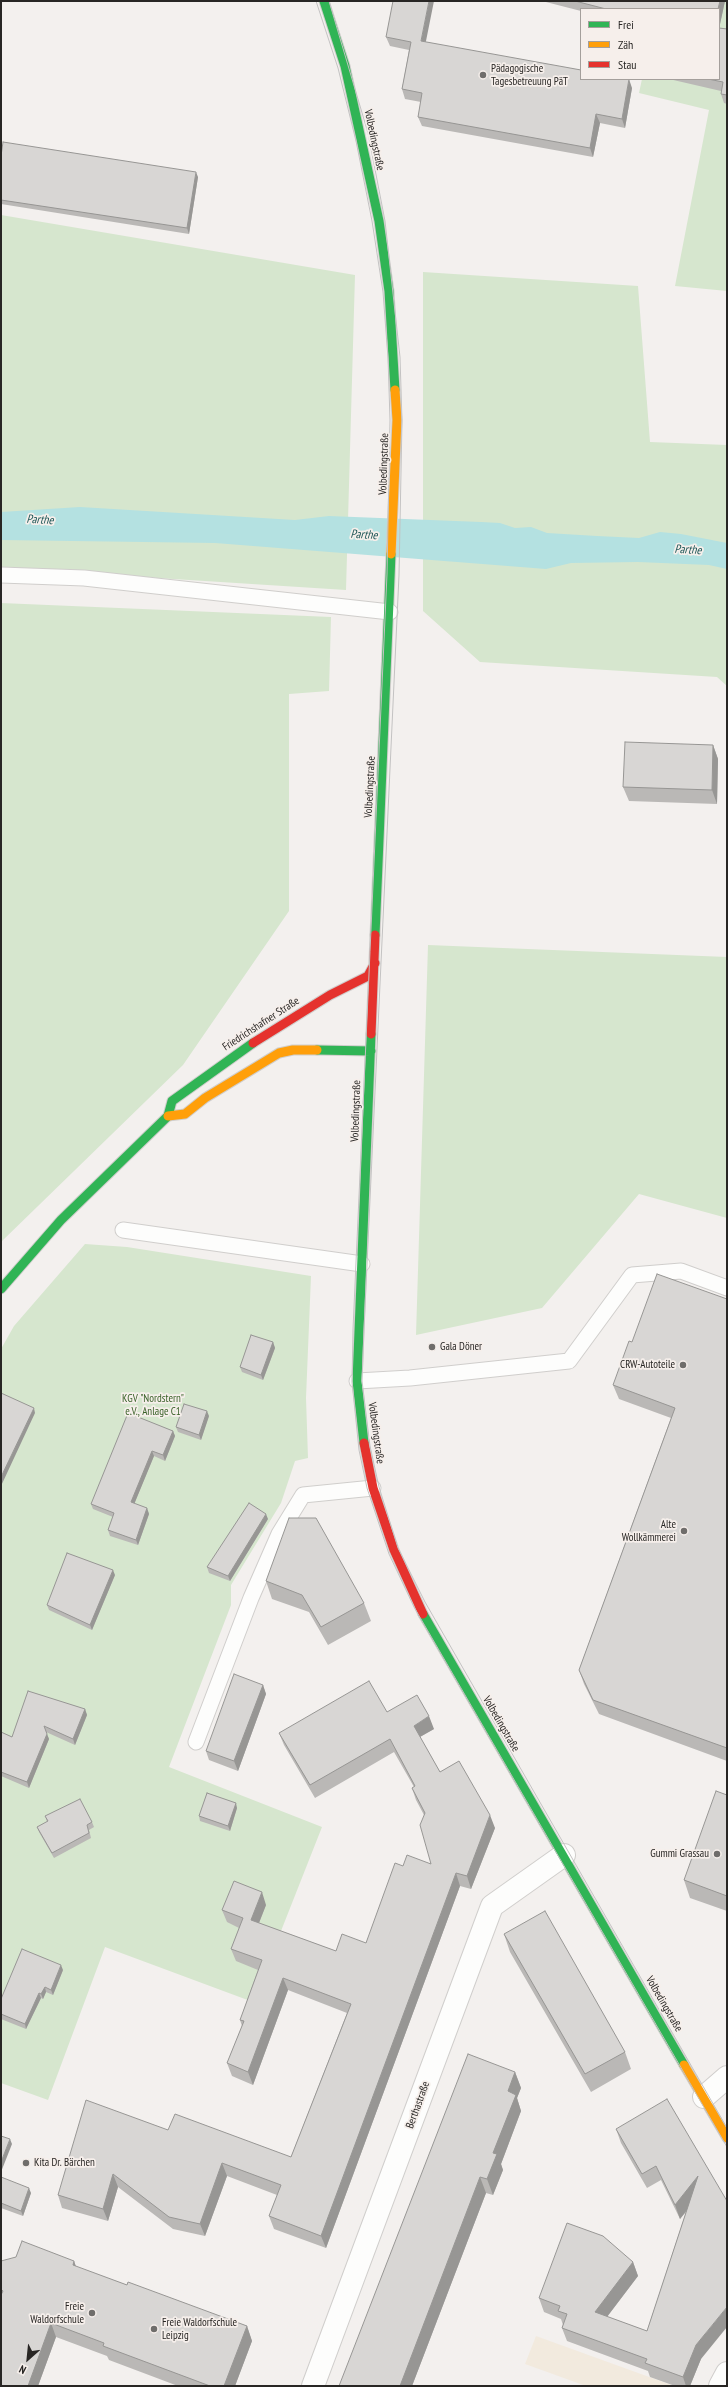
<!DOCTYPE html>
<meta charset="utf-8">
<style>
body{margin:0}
#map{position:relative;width:728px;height:2387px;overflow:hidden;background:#f3f0ee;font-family:"PT Sans Narrow",sans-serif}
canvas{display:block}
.frame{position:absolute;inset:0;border:2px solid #282624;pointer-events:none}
.legend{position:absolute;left:580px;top:8px;width:140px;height:72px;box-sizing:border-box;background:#f6efeb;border:1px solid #a49f9b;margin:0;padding:5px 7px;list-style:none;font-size:12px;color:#282624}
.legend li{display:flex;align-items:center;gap:8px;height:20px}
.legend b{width:20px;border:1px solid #a49f9b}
.north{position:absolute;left:8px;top:2339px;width:40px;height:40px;-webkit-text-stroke:3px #f6efeb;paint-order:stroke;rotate:207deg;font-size:11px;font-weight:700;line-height:16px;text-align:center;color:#282624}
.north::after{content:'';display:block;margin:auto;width:14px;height:18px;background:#282624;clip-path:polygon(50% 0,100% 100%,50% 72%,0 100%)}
</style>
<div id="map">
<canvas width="728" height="2387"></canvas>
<div class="frame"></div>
<ul class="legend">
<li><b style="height:5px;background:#30b455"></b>Frei</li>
<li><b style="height:5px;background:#ff9f0a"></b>Zäh</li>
<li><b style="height:5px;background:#e5322d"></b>Stau</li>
</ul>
<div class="north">N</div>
</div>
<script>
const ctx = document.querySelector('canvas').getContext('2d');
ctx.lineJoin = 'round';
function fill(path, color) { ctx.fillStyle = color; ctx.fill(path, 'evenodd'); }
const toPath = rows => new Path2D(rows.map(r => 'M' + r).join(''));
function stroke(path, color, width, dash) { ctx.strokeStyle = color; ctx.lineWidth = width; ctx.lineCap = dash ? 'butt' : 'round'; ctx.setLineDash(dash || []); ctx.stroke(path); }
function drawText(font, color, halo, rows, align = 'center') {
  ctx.font = font + ' "PT Sans Narrow",sans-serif'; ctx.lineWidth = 3.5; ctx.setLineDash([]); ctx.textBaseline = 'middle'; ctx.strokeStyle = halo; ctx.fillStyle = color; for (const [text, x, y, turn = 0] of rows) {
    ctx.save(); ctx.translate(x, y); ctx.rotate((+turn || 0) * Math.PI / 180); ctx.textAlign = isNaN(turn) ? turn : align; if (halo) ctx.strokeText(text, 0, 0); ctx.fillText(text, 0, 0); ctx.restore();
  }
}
fill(toPath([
 [536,2336,674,2386,586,2386,525,2364]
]), '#f2eade');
fill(toPath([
 [659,1,727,1,727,291,675,286,709,110,639,93,642,79,719,79,719,9],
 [1,215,355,275,346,590,1,568],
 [423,272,638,286,650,442,727,445,727,686,717,677,480,662,423,611],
 [1,603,331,617,329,691,289,694,289,911,183,1065,1,1242],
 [428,945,727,957,727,1218,639,1194,542,1308,416,1335],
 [85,1244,127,1247,311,1276,306,1398,308,1458,295,1461,281,1503,231,1585,231,1605,169,1767,322,1827,253,2002,105,1947,48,2100,1,2083,1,1349,14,1326]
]), '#d6e6ce');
fill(toPath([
 [80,507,295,520,329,516,481,522,500,523,515,528,531,527,547,533,597,536,639,538,660,532,681,534,727,543,727,569,709,565,638,562,571,563,546,569,215,543,1,540,1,512]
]), '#b4e1e1');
const lane = toPath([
 [1,575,84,578,390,612],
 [123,1230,362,1264],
 [357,1381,410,1378,569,1361,632,1275,681,1271,727,1288],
 [196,1742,251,1598,279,1534,303,1495,373,1488]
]);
const street = toPath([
 [704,2097,727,2077],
 [313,2386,492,1906,564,1855],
 [720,2386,727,2373]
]);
const fast = toPath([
 [324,1,345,66,379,221,389,291,395,390],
 [375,935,391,554],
 [317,1050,371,1051],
 [1,1289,61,1220,168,1116,172,1101,253,1043],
 [364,1443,357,1381,371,1034],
 [423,1614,684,2065]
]);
const slow = toPath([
 [391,554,397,420,395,390],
 [168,1116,185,1114,205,1098,279,1053,293,1050,317,1050],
 [684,2065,727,2138]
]);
const jam = toPath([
 [371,1034,375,935],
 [253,1043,330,995,368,976,375,963],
 [364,1443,373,1488,394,1550,423,1614]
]);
stroke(lane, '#d0cecc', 17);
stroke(street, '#d0cecc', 24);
stroke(fast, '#d0cecc', 11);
stroke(slow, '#d0cecc', 11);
stroke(jam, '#d0cecc', 11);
stroke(lane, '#fdfdfc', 15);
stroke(street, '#fdfdfc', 22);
stroke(fast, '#30b455', 9);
stroke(slow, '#ff9f0a', 9);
stroke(jam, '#e5322d', 9);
stroke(toPath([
 [316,1,338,68,356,141,372,221,383,292,388,358,390,420,387,574,353,1329,352,1382,359,1450,367,1488,389,1554,414,1607,727,2147],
 [329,1,368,133,385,221,400,357,402,421,399,575,364,1329,362,1381,370,1446,379,1487,398,1548,425,1602,727,2128]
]), '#c3c2c2', 1);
fill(toPath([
 [542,1,725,1,719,28,727,29,727,104,724,103,721,94,721,91,669,79,719,79,719,9,581,9,581,11],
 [386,37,426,42,632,88,625,128,600,123,593,157,422,126,418,117,421,102,405,99,402,89,409,50,390,46],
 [1,156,198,177,189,234,1,204],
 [713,745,718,759,717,804,629,801,623,787],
 [727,1299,727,1761,599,1714,584,1684,579,1670,671,1418,619,1399,613,1385,632,1342],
 [273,1342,275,1348,263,1380,242,1372,240,1367],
 [209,1416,201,1440,178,1432,176,1427],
 [173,1431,175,1436,165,1461,154,1456,134,1504,147,1508,149,1514,138,1545,110,1536,108,1530,113,1517,93,1509,91,1504],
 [268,1519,230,1581,209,1573,207,1567],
 [115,1575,92,1630,49,1610,47,1605],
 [266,1581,364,1603,371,1621,328,1645,309,1612,272,1599],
 [263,1685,266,1694,238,1771,209,1760,206,1751],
 [85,1709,87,1715,75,1745,46,1732,49,1739,29,1788,1,1776,1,1732,12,1737],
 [387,1712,434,1729,420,1737,440,1772,495,1828,471,1889,460,1886,326,2248,274,2229,269,2216,277,2195,227,2176,205,2236,173,2229,118,2187,108,2221,62,2208,58,2195,168,2130,291,2157,347,2013,288,1990,253,2085,232,2076,227,2063,242,2026,240,2020,258,1970,236,1961,231,1949,239,1928,227,1922,222,1910,266,1905,259,1923,336,1951,366,1943,403,1866,431,1864,424,1815,416,1800,412,1788,414,1787,394,1752,315,1798,284,1745,279,1733],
 [727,1795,727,1911,690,1898,684,1880],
 [237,1808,230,1831,200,1821,199,1816],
 [45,1816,92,1822,94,1827,89,1830,91,1838,54,1858,39,1832,37,1827,47,1822],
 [504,1934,625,2052,631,2069,591,2092,510,1952],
 [63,1970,53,1995,46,1992,43,1999,41,1998,26,2029,1,2019,1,1999],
 [515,2072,521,2088,517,2098,521,2111,501,2164,503,2170,493,2195,486,2193,412,2386,339,2386],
 [616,2129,727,2201,701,2359,690,2386,675,2386,650,2377,648,2371,567,2341,562,2328,563,2325,561,2319,544,2312,539,2298,633,2262,638,2276,607,2317,647,2331,686,2212,680,2219,661,2180,647,2188,621,2143],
 [1,2177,31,2193,23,2216,1,2208],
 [1,2261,74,2261,76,2267,127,2285,247,2326,252,2341,235,2386,178,2386,109,2360,107,2356,56,2337,38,2386,1,2386]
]), '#bab8b6');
fill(toPath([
 [429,1,434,1,424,51,421,41],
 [720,1,725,1,719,29,719,9,718,9],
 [629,79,632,88,625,128,622,119],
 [596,114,600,123,593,157,590,148],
 [196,172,198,177,189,234,187,228],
 [713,745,718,759,717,804,712,790],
 [273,1342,275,1348,263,1380,261,1375],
 [34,1408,35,1413,1,1486,1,1477],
 [207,1411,209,1416,201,1440,199,1435],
 [173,1431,175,1436,165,1461,163,1455],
 [152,1451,154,1456,133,1507,131,1502],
 [147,1508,149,1514,138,1545,136,1540],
 [266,1514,268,1519,230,1581,228,1576],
 [113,1570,115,1575,92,1630,90,1625],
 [263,1685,266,1694,238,1771,234,1761],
 [85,1709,87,1715,75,1745,73,1739],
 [429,1716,434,1729,418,1738,414,1726],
 [47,1734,49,1739,29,1788,27,1782],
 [236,1803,237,1808,230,1831,228,1826],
 [490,1815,495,1828,471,1889,467,1876],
 [456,1873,460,1886,326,2248,321,2236],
 [262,1892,266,1905,255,1933,251,1920],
 [61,1965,63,1970,53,1995,51,1990],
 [283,1978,288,1990,253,2085,248,2072],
 [45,1987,46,1992,43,1999,41,1994],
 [39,1993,41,1998,26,2029,25,2024],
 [515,2072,521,2088,517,2098,521,2111,501,2164,503,2170,493,2195,487,2179,508,2091],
 [10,2139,12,2144,1,2172,1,2162],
 [222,2163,227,2176,205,2236,200,2224],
 [113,2174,118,2187,108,2221,103,2209],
 [698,2176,703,2189,680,2219,675,2205],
 [480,2177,486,2193,412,2386,400,2386],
 [29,2188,31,2193,23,2216,21,2211],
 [74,2261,79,2275,73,2265],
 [633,2262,638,2276,600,2326,595,2312],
 [727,2307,727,2327,701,2359,690,2386,686,2386,683,2377,696,2345],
 [51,2323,56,2337,38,2386,28,2386],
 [247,2326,252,2341,235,2386,224,2386]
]), '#979694');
const building = toPath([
 [393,1,429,1,421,41,581,70,581,79,629,79,622,119,596,114,590,148,418,117,422,93,402,89,411,42,386,37,393,1],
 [575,1,720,1,718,9,606,9,575,1],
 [719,28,727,29,727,95,721,94,723,82,708,79,719,79,719,28],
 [3,142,196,172,187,228,1,200,1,156,3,142],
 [625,742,713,745,712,790,623,787,625,742],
 [657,1274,727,1299,727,1748,593,1700,579,1670,675,1408,613,1385,629,1341,632,1342,657,1274],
 [251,1335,273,1342,261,1375,240,1367,251,1335],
 [1,1393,34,1408,1,1477,1,1393],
 [184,1404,207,1411,199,1435,176,1427,184,1404],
 [128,1413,173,1431,163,1455,152,1451,131,1502,147,1508,136,1540,108,1530,114,1513,91,1504,128,1413],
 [249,1503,266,1514,228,1576,207,1567,249,1503],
 [289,1518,316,1518,364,1603,321,1627,302,1595,266,1581,289,1518],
 [67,1553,113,1570,90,1625,47,1605,67,1553],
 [234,1674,263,1685,234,1761,206,1751,234,1674],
 [369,1681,387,1712,417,1695,429,1716,414,1726,440,1772,459,1761,490,1815,467,1876,456,1873,321,2236,269,2216,281,2185,222,2163,200,2224,169,2217,113,2174,103,2209,58,2195,86,2100,168,2130,175,2114,291,2157,351,2004,283,1978,248,2072,227,2063,244,2021,240,2020,262,1960,231,1949,243,1918,222,1910,234,1881,262,1892,251,1920,336,1951,342,1934,366,1943,395,1863,403,1866,407,1855,431,1864,420,1825,425,1813,412,1788,415,1786,390,1739,310,1785,279,1733,369,1681],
 [28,1691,85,1709,73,1739,44,1726,47,1734,27,1782,1,1772,1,1732,12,1737,28,1691],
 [716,1791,727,1795,727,1896,684,1880,716,1791],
 [207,1793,236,1803,228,1826,199,1816,207,1793],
 [80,1799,92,1822,87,1825,89,1833,52,1853,37,1827,48,1821,45,1816,80,1799],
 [545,1911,625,2052,585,2074,504,1934,545,1911],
 [22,1949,61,1965,51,1990,45,1987,41,1994,39,1993,25,2024,1,2014,1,1999,22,1949],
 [468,2054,515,2072,508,2091,516,2095,493,2153,497,2154,487,2179,480,2177,400,2386,339,2386,468,2054],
 [667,2099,727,2201,727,2307,696,2345,683,2377,645,2363,647,2359,562,2328,567,2314,558,2311,560,2306,539,2298,567,2223,603,2236,633,2262,595,2312,647,2331,698,2176,675,2205,656,2166,642,2174,616,2129,667,2099],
 [1,2136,10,2139,1,2162,1,2136],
 [1,2177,29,2188,21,2211,1,2203,1,2177],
 [22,2241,74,2261,73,2265,127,2285,128,2282,247,2326,224,2386,210,2386,103,2346,104,2343,51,2323,28,2386,1,2386,1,2295,3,2291,1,2289,1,2261,16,2257,22,2241]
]);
fill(building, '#d8d6d4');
stroke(building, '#979694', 1);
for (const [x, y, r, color] of [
 [483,75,4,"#6f6d6b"],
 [432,1347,4,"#6f6d6b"],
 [683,1365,4,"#6f6d6b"],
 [684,1531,4,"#6f6d6b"],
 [717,1854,4,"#6f6d6b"],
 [26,2163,4,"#6f6d6b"],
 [92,2313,4,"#6f6d6b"],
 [154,2329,4,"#6f6d6b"]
]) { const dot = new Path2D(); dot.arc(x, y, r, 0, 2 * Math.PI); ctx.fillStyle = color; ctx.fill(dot); stroke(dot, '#f6efeb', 1.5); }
drawText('11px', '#282624', '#f6efeb', [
 ["Pädagogische",491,69],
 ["Tagesbetreuung PäT",491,82],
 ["Gala Döner",440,1347],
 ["CRW-Autoteile",675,1365,"right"],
 ["Alte",676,1525,"right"],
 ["Wollkämmerei",676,1538,"right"],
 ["Gummi Grassau",709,1854,"right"],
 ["Kita Dr. Bärchen",34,2163],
 ["Freie",84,2307,"right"],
 ["Waldorfschule",84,2320,"right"],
 ["Freie Waldorfschule",162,2323],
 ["Leipzig",162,2336]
], 'left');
drawText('11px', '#282624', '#f6efeb', [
 ["Volbedingstraße",374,140,78],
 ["Volbedingstraße",384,464,-88],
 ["Volbedingstraße",370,787,-87],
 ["Friedrichshafner Straße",261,1024,-33],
 ["Volbedingstraße",356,1111,-88],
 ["Volbedingstraße",376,1433,82],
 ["Volbedingstraße",501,1724,60],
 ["Volbedingstraße",664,2004,60],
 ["Berthastraße",418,2105,-70]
]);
drawText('11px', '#3a6229', '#f6efeb', [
 ["KGV \"Nordstern\"",153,1399],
 ["e.V., Anlage C1",153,1412]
]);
drawText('italic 12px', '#1f5758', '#f6efeb', [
 ["Parthe",40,520,3],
 ["Parthe",364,535,3],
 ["Parthe",688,550,3]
]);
</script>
